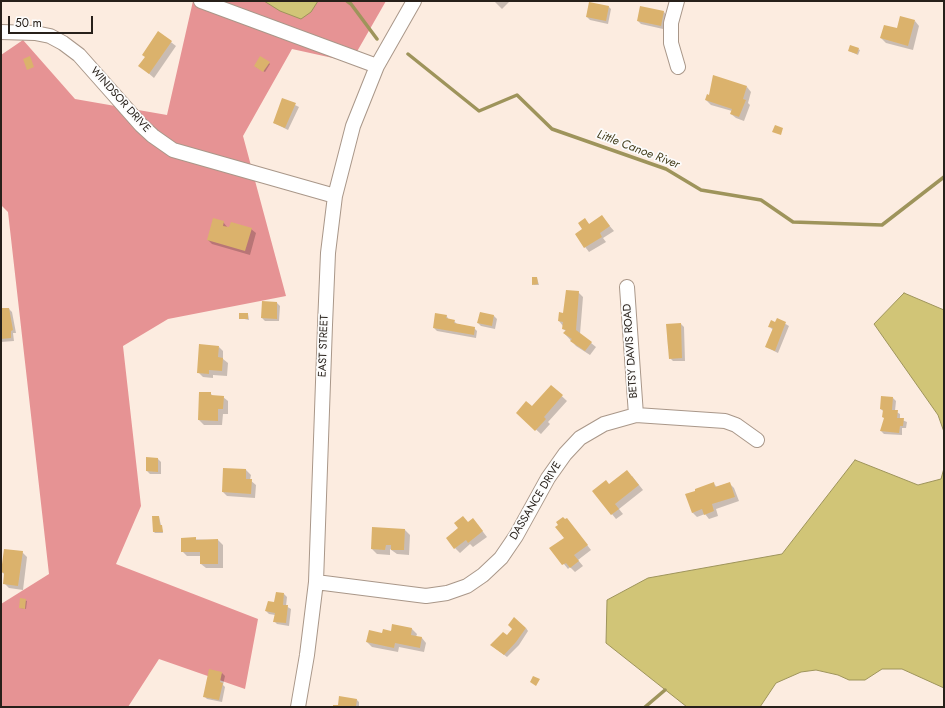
<!DOCTYPE html>
<style>
body{margin:0}
#map{position:relative;width:945px;height:708px;overflow:hidden;background:#fcece0;font-family:Jost,sans-serif}
canvas{display:block}
.frame{position:absolute;inset:0;border:2px solid #27201a;pointer-events:none}
.scale{position:absolute;left:8px;top:16px;width:85px;height:18px;box-sizing:border-box;border:2px solid #27201a;border-top:0;padding-left:5px;font-size:12px;line-height:14px;white-space:nowrap;color:#27201a;-webkit-text-stroke:3px #fcfcfc;paint-order:stroke}
</style>
<div id="map">
<canvas width="945" height="708"></canvas>
<div class="frame"></div>
<div class="scale">50 m</div>
</div>
<script>
const ctx = document.querySelector('canvas').getContext('2d');
ctx.lineJoin = 'round';
function fill(path, color) { ctx.fillStyle = color; ctx.fill(path, 'evenodd'); }
const toPath = rows => new Path2D(rows.map(r => 'M' + r).join(''));
function stroke(path, color, width, dash) { ctx.strokeStyle = color; ctx.lineWidth = width; ctx.lineCap = dash ? 'butt' : 'round'; ctx.setLineDash(dash || []); ctx.stroke(path); }
function drawText(font, color, halo, rows, align = 'center') {
  ctx.font = font + ' Jost,sans-serif'; ctx.lineWidth = 3.5; ctx.setLineDash([]); ctx.textBaseline = 'middle'; ctx.strokeStyle = halo; ctx.fillStyle = color; for (const [text, x, y, turn = 0] of rows) {
    ctx.save(); ctx.translate(x, y); ctx.rotate((+turn || 0) * Math.PI / 180); ctx.textAlign = isNaN(turn) ? turn : align; if (halo) ctx.strokeText(text, 0, 0); ctx.fillText(text, 0, 0); ctx.restore();
  }
}
fill(toPath([
 [193,1,386,1,351,62,292,49,243,136,286,296,168,319,123,346,141,506,116,564,258,619,245,689,159,659,128,707,1,707,1,604,49,574,8,212,1,205,1,55,23,40,75,99,167,115]
]), '#e69394');
const water = toPath([
 [264,1,318,1,311,12,301,19,280,11,264,1],
 [904,293,944,310,944,432,938,415,874,324,904,293],
 [855,460,918,485,941,479,944,468,944,688,902,669,882,669,865,680,849,680,838,675,816,670,801,672,776,683,760,707,687,707,606,643,607,600,648,578,782,554,855,460]
]);
fill(water, '#d1c577');
stroke(water, '#9e945b', 1);
fill(toPath([
 [494,1,510,1,502,9],
 [608,6,611,9,608,24,590,20,587,17],
 [664,12,666,15,663,29,641,24,638,21],
 [915,21,919,26,913,50,886,43,881,38],
 [159,33,176,46,154,78,140,66],
 [851,46,860,50,858,55,849,51],
 [269,63,270,64,265,72,256,67],
 [747,87,751,92,748,103,750,105,744,121,736,118,731,114,732,111,711,105,706,100],
 [283,99,299,107,288,130,274,123],
 [602,217,614,231,603,238,606,242,589,252,576,235,584,229,585,220,590,225],
 [223,222,228,228,251,229,256,233,250,255,212,244,208,240],
 [537,278,539,285,534,285,533,284],
 [578,292,583,297,580,334,596,347,590,355,576,346,564,333,566,331,563,329,563,326,559,321],
 [277,303,280,306,279,321,265,321,262,318],
 [1,309,9,309,12,312,16,333,13,333,14,341,1,342],
 [480,313,494,316,497,319,495,329,481,326,478,323],
 [248,314,249,320,240,318],
 [446,315,449,320,454,321,457,324,474,328,477,331,476,338,437,331,434,328],
 [777,319,789,326,778,353,766,347,773,330,769,326,776,324],
 [681,324,684,327,685,361,673,361,670,358,669,349,668,347,667,325],
 [219,347,223,351,223,359,228,363,227,376,213,375,213,378,203,377,198,372],
 [551,386,567,401,548,422,550,424,541,434,522,417],
 [210,393,213,396,223,397,228,401,228,414,223,414,222,425,204,425,199,420],
 [893,398,896,401,895,411,900,414,900,419,907,422,906,428,902,428,902,435,884,434,881,431,885,419,884,412,881,409],
 [158,459,161,462,161,474,150,474,147,471],
 [224,469,246,470,251,475,250,480,256,485,255,498,227,496,223,492],
 [632,476,643,490,619,509,623,514,616,519,593,491],
 [729,483,734,488,739,501,716,509,718,516,709,519,705,514,697,517,692,512,714,484,717,487],
 [159,517,163,533,155,533,154,532],
 [473,519,487,537,473,547,470,544,460,553,455,548,469,523],
 [567,519,591,550,578,560,583,566,575,572,570,567,568,569,551,548,565,538],
 [405,530,410,535,409,555,397,554,390,549,390,555,377,554,372,549],
 [182,539,218,540,223,545,223,568,206,568,201,564,201,556,187,556,182,551],
 [22,552,27,557,23,590,9,588,4,583,5,575,2,572],
 [284,594,287,597,286,606,291,609,289,626,277,624,274,621,275,615,269,614,266,611,269,602,275,603],
 [21,599,27,601,26,609,20,608],
 [393,625,412,629,417,634,416,637,422,638,426,643,424,652,399,647,398,652,372,647,367,642,392,632],
 [526,628,528,631,519,645,507,657,495,648,507,636],
 [222,673,225,676,223,685,225,687,222,702,207,699,204,696],
 [356,699,359,702,359,707,334,707]
]), '#0003');
stroke(toPath([
 [347,1,351,4,377,39],
 [408,54,479,111,517,95,552,129,666,169,701,190,761,200,793,222,882,225,944,177],
 [645,707,665,690]
]), '#9e945b', 3.5);
fill(toPath([
 [589,2,609,6,606,21,586,17],
 [640,6,664,11,661,26,637,21],
 [900,16,915,20,908,46,880,38,884,25,897,28],
 [158,31,172,41,149,74,138,66,145,57,142,55],
 [850,45,859,48,857,54,848,51],
 [30,56,34,67,27,70,23,59],
 [260,56,270,62,263,72,254,66],
 [713,75,747,86,743,99,746,100,739,117,730,114,732,109,705,100,707,94,709,95],
 [282,98,296,103,285,128,273,123],
 [775,125,783,128,781,135,772,132],
 [602,215,610,226,600,233,602,237,584,248,575,234,582,229,578,223,585,218,589,224],
 [213,218,224,221,223,226,229,227,231,222,252,228,245,251,207,240],
 [532,277,537,277,538,284,532,285],
 [566,290,579,291,576,330,592,342,585,351,570,341,572,339,563,333,566,330,562,329,563,322,558,321,559,312,563,313],
 [262,301,277,302,277,319,261,318],
 [1,308,9,308,13,330,11,331,11,338,1,339],
 [480,312,494,315,492,326,477,323],
 [239,313,248,313,248,319,239,319],
 [435,313,447,315,446,318,455,320,454,323,475,327,474,335,433,328],
 [777,318,786,322,775,351,765,347,773,328,768,327,771,320,775,322],
 [681,323,682,358,669,359,666,324],
 [199,344,219,346,218,357,223,358,222,371,209,370,209,374,197,373],
 [551,385,563,395,544,417,546,419,535,431,516,413,526,401,532,406],
 [199,392,211,392,211,395,224,396,223,409,218,409,218,421,198,420],
 [881,396,893,397,892,410,898,410,897,418,904,418,903,426,900,426,899,433,880,431,884,418,882,417,883,410,880,409],
 [146,457,158,458,158,472,146,471],
 [223,468,246,469,246,479,252,479,251,494,222,492],
 [627,470,639,485,615,504,619,509,611,515,592,491,606,480,609,484],
 [714,482,715,487,730,482,735,497,712,504,714,511,704,515,702,509,692,513,685,494,695,491,695,489],
 [152,516,159,516,160,525,162,525,163,532,153,532],
 [463,516,468,522,473,518,483,531,468,543,466,540,454,549,446,538,458,528,454,523],
 [563,517,565,519,567,518,588,545,574,555,579,561,570,568,566,563,562,565,549,548,564,538,555,527,558,525,556,522],
 [372,527,405,529,404,550,391,550,391,545,386,545,385,550,371,549],
 [196,537,196,540,218,539,218,564,200,564,200,552,181,552,181,538],
 [4,549,23,551,18,586,3,584,4,573,1,572],
 [276,592,284,593,283,605,288,605,286,623,273,622,275,613,265,611,268,601,274,602],
 [20,598,26,599,25,609,19,608],
 [514,617,526,628,516,642,504,655,490,645,503,632,507,635,512,629,508,625],
 [392,624,412,628,411,635,422,637,420,648,395,643,394,648,366,642,369,630,382,633,383,629,391,631],
 [209,669,222,672,220,682,223,683,219,700,203,697],
 [533,676,540,679,536,686,530,682],
 [339,696,357,699,356,706,333,707,333,705,338,705]
]), '#dbb26c');
const minor = toPath([
 [201,1,377,66],
 [677,1,671,23,671,43,678,67],
 [1,32,35,33,50,36,63,43,79,55,141,125,153,136,173,150,335,196],
 [627,287,636,415],
 [316,582,426,596,447,593,467,586,483,575,501,558,516,536,548,478,565,454,580,438,604,424,636,415,725,421,736,425,757,440],
 [298,707,307,655,316,582,325,325,328,253,335,196,353,126,377,66,414,1]
]);
stroke(minor, '#a99789', 16);
stroke(minor, '#fff', 14);
drawText('11px', '#27201a', '#fcfcfc', [
 ["WINDSOR DRIVE",120,100,48],
 ["EAST STREET",324,346,-88],
 ["BETSY DAVIS ROAD",631,351,-94],
 ["DASSANCE DRIVE",536,501,-59]
]);
drawText('italic 12px', '#443e1c', '#fcfcfc', [
 ["Little Canoe River",638,150,21]
]);
</script>
